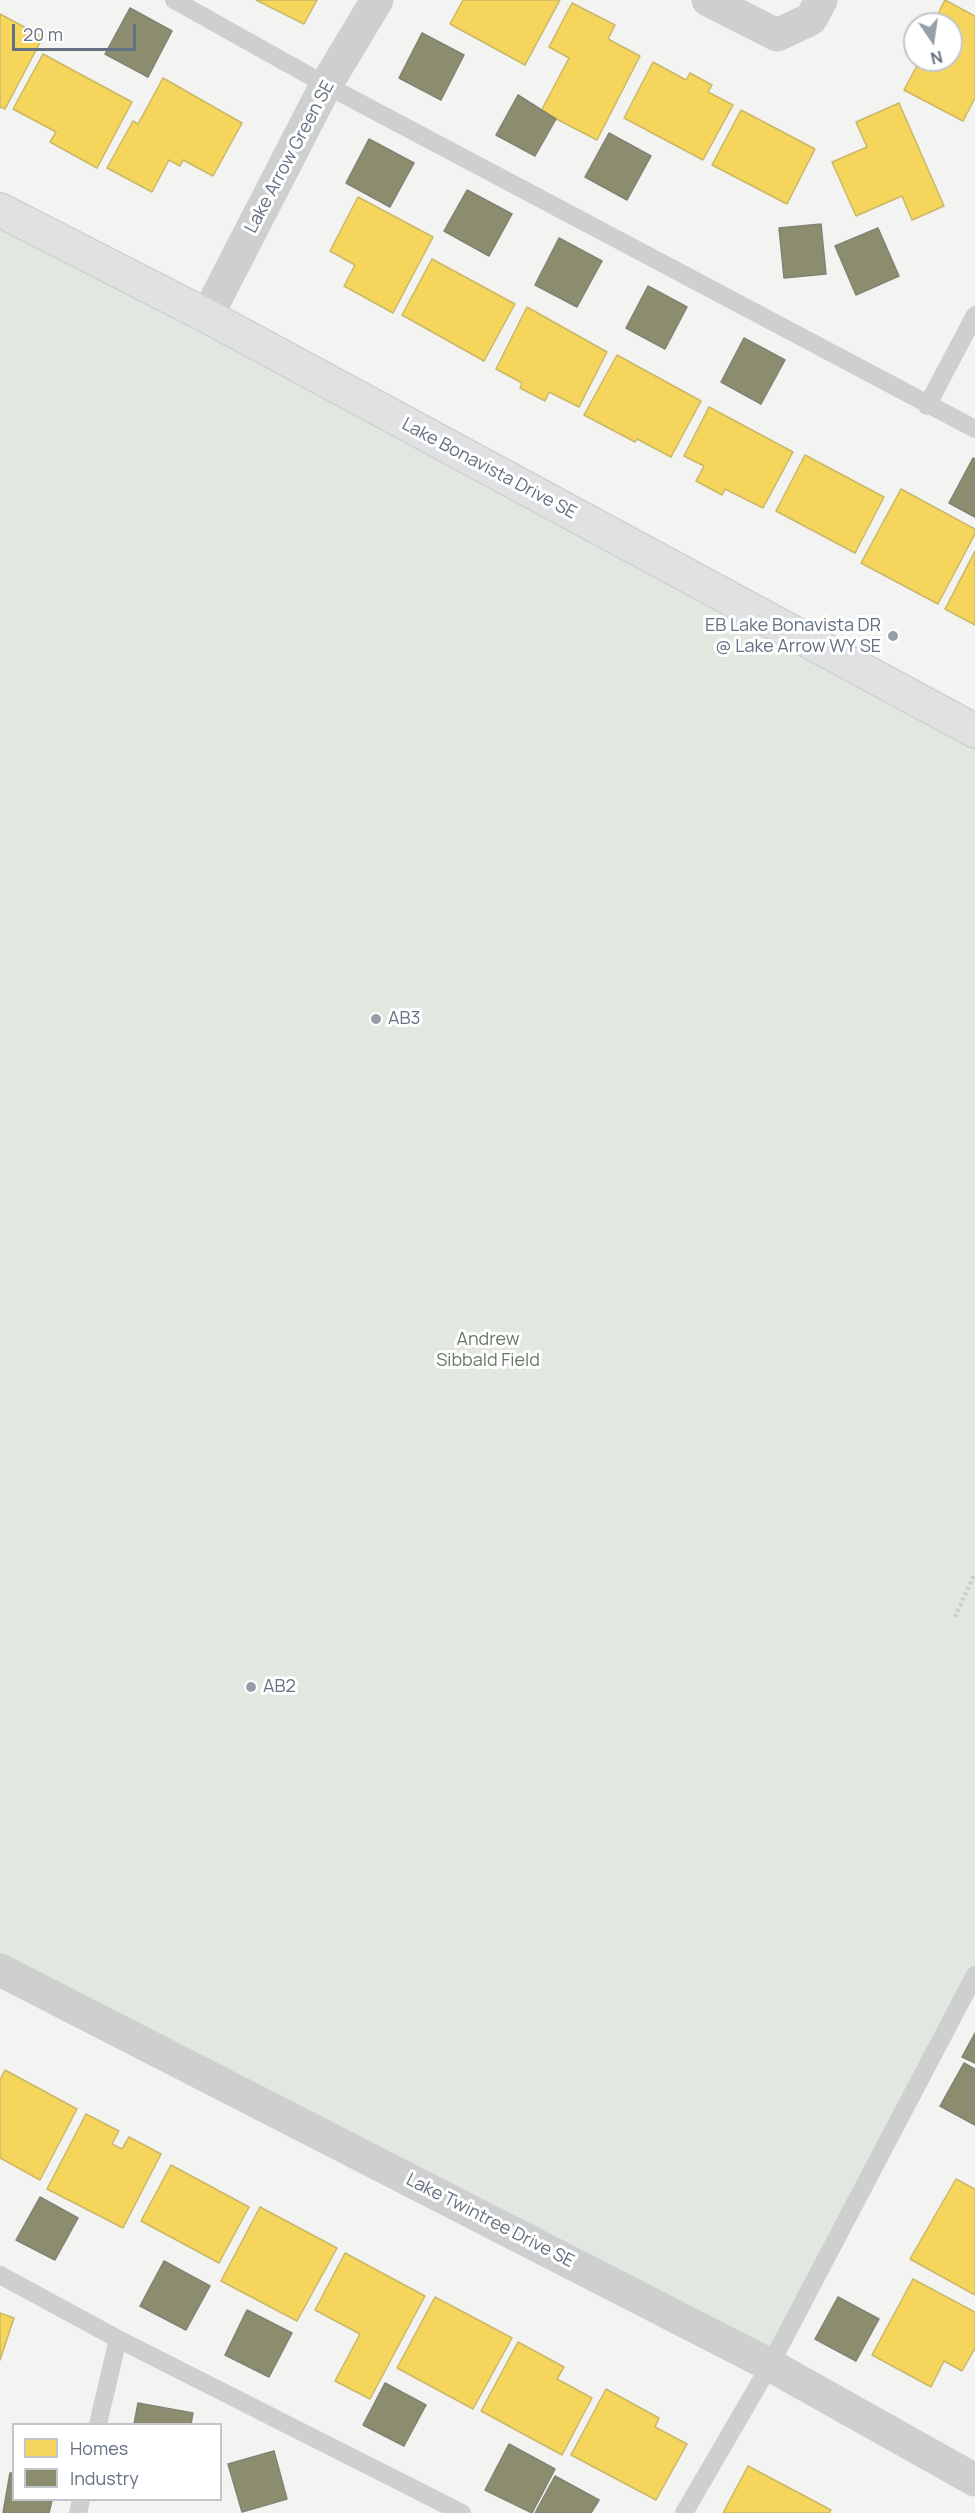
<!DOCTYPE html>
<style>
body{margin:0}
#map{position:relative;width:975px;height:2513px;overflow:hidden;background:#f3f4f2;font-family:Manrope,sans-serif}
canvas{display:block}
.legend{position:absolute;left:12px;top:2423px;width:210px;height:78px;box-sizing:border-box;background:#fff;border:2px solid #c1c6cd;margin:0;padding:8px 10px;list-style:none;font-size:18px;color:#647182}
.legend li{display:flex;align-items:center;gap:12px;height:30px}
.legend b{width:30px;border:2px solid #c1c6cd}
.north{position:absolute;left:903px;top:12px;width:60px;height:60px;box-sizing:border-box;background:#fff;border:2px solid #c1c6cd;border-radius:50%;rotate:167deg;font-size:16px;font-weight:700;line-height:24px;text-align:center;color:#647182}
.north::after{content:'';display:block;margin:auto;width:21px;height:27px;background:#969fa9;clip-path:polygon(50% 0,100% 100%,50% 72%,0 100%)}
.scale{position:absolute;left:12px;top:24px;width:124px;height:27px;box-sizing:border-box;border:3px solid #647182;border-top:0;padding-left:8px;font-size:18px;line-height:21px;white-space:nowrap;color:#647182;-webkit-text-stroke:4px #fff;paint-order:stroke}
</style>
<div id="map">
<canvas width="975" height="2513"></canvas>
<ul class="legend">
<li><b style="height:16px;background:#f6d55c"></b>Homes</li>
<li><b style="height:16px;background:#8c8c6e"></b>Industry</li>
</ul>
<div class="north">N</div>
<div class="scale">20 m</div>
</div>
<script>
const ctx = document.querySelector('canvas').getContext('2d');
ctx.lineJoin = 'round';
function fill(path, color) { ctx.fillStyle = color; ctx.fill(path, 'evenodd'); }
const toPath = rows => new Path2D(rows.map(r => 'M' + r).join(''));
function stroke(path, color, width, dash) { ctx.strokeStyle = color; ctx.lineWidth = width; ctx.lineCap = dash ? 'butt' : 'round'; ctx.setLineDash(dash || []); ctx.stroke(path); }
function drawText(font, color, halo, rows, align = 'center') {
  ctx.font = font + ' Manrope,sans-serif'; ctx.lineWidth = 6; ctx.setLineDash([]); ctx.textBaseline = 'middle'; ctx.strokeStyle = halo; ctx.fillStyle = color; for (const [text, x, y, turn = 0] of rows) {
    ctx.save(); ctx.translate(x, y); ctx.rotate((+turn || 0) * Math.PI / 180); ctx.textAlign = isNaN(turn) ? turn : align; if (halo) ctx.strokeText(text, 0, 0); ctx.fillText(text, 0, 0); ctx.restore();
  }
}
fill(toPath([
 [0,210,975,730,975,1975,770,2365,0,1970]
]), '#e2e7e0');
const homes = toPath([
 [256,0,317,0,304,24,256,0],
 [463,0,560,0,525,65,450,24,463,0],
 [945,0,975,16,975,98,963,121,904,90,920,60,951,60,951,24,933,24,945,0],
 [572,3,615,25,608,39,640,56,597,140,541,111,569,58,549,47,572,3],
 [0,14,43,37,5,109,0,107,0,14],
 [43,54,132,102,97,168,50,142,56,132,13,109,43,54],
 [653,62,686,80,690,73,712,85,708,92,733,105,703,160,624,118,653,62],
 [163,78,242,123,213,176,183,160,180,166,169,160,152,192,107,168,133,121,138,124,163,78],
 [899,103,944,206,912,220,902,196,856,216,832,162,867,147,856,122,899,103],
 [741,110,815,149,787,204,712,165,741,110],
 [358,197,433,237,393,313,344,286,355,265,330,251,358,197],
 [432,259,515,304,484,361,402,315,432,259],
 [527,307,607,352,579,407,549,392,545,401,520,388,522,383,496,369,527,307],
 [617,355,701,401,671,457,637,439,635,442,584,415,617,355],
 [709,407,793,452,763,508,725,489,722,495,696,481,704,466,684,456,709,407],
 [805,455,884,497,855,553,776,511,805,455],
 [901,489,975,529,975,534,938,604,861,563,901,489],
 [975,551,975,625,945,609,975,551],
 [5,2070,77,2109,40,2180,0,2158,0,2080,5,2070],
 [86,2114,119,2131,112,2144,122,2149,129,2137,161,2154,123,2228,47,2189,86,2114],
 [171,2165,249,2207,219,2263,141,2221,171,2165],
 [956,2179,975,2189,975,2295,910,2259,956,2179],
 [260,2207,337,2248,297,2321,221,2281,260,2207],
 [345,2253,425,2296,370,2399,335,2381,360,2334,315,2310,345,2253],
 [913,2279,975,2312,975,2348,962,2371,944,2361,931,2387,872,2355,913,2279],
 [435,2297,512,2338,473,2409,397,2368,435,2297],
 [0,2313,14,2318,0,2360,0,2313],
 [518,2342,564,2367,557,2379,592,2398,562,2455,481,2411,518,2342],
 [606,2389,659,2418,655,2427,687,2444,656,2500,571,2455,606,2389],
 [748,2466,831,2510,829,2513,723,2513,748,2466]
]);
fill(homes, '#f6d55c');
stroke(homes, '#cab767', 1.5);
const industry = toPath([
 [130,8,172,31,148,77,105,54,130,8],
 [422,33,464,55,441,100,399,78,422,33],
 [518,95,556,119,535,156,496,135,518,95],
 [609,133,651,156,627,200,585,177,609,133],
 [369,139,414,163,390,207,346,183,369,139],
 [467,190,512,214,489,256,444,231,467,190],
 [821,224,826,274,784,278,779,228,821,224],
 [878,228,899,276,856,295,835,246,878,228],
 [559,238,602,261,577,307,535,285,559,238],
 [648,286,687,307,665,349,626,328,648,286],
 [744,338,785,360,761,404,721,382,744,338],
 [973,458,975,459,975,517,949,503,973,458],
 [975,2033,975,2063,962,2057,975,2033],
 [964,2063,975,2069,975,2125,940,2106,964,2063],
 [40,2197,78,2218,55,2260,16,2240,40,2197],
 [164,2261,210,2286,186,2330,140,2306,164,2261],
 [838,2297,879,2319,856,2361,815,2339,838,2297],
 [247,2310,292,2333,269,2377,225,2355,247,2310],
 [385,2383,426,2405,404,2446,363,2425,385,2383],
 [138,2403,193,2413,191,2424,134,2424,138,2403],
 [509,2444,555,2469,532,2513,485,2490,509,2444],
 [274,2451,287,2499,242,2512,228,2464,274,2451],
 [10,2473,14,2473,14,2500,52,2500,49,2513,3,2513,10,2473],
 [555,2476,599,2500,591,2513,535,2513,555,2476]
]);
fill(industry, '#8c8c6e');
stroke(industry, '#808474', 1.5);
const secondary = toPath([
 [0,210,207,316,975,731]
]);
stroke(secondary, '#d0d1d1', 36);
stroke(toPath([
 [955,1617,975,1573]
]), '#cacbcc', 4, [3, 3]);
stroke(toPath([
 [174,0,326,85,975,429],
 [927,406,975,315],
 [0,2275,118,2339,462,2513],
 [98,2424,118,2339],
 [78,2513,81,2500],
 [684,2513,770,2365,975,1975]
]), '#cecfcf', 18);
stroke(toPath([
 [708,0,777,35,811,19,821,0],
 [207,316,326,85,377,0],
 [0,1970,770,2365,975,2480]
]), '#cecfcf', 33);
stroke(secondary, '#e0e1e2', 33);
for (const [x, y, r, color] of [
 [893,636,6,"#969fa9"],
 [376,1019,6,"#969fa9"],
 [251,1687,6,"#969fa9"]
]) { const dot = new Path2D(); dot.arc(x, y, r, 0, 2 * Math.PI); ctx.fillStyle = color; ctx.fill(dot); stroke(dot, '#fff', 2); }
drawText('18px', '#647182', '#fff', [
 ["Lake Arrow Green SE",290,157,-62],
 ["Lake Bonavista Drive SE",489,469,28],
 ["Lake Twintree Drive SE",490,2221,27]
]);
drawText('18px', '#647182', '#fff', [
 ["EB Lake Bonavista DR",881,626,"right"],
 ["@ Lake Arrow WY SE",881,647,"right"],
 ["AB3",388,1019],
 ["AB2",263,1687]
], 'left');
drawText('18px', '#657963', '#fff', [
 ["Andrew",488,1340],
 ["Sibbald Field",488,1361]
]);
</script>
